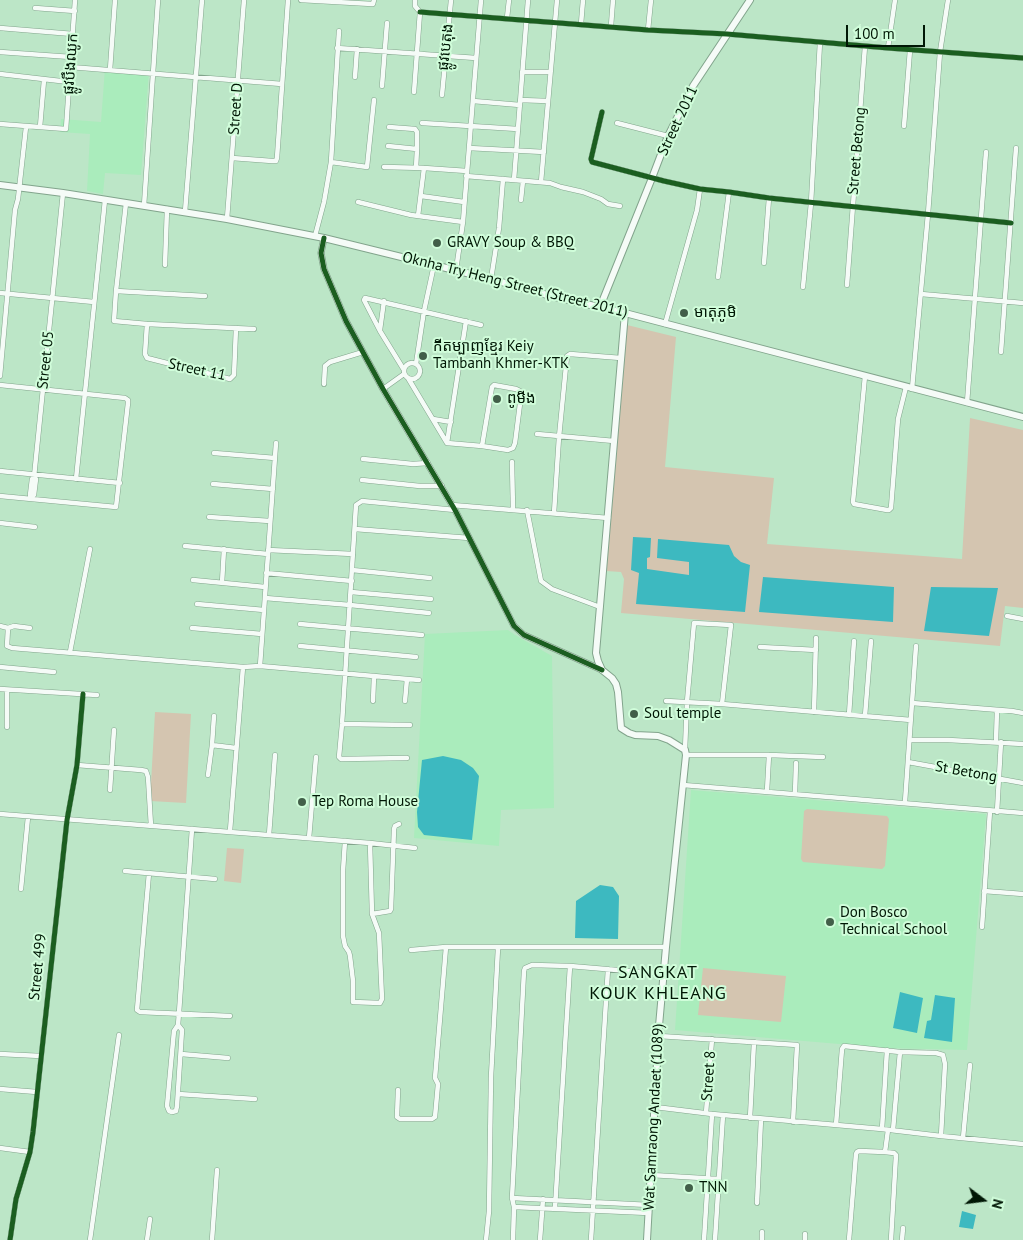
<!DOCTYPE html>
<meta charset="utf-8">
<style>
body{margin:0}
#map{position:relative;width:1023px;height:1240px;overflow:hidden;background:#bce6c7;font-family:"PT Sans",sans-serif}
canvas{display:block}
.north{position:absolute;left:958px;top:1175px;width:50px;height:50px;-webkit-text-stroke:4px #d0fdda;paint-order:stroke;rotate:105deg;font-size:14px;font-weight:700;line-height:20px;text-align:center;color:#001705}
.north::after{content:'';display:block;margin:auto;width:18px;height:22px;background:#001705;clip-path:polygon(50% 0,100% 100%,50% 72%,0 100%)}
.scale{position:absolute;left:846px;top:25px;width:79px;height:22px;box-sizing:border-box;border:2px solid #001705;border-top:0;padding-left:6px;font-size:15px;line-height:18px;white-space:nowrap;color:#001705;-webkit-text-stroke:4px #d0fdda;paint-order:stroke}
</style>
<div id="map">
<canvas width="1023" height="1240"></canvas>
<div class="north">N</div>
<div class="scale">100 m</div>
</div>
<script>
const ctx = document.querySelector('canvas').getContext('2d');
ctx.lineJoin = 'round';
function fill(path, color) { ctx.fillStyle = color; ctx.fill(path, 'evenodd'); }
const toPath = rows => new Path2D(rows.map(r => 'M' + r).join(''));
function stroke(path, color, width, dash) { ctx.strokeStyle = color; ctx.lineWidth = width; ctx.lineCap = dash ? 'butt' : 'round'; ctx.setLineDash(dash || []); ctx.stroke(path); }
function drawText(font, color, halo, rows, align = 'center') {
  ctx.font = font + ' "PT Sans","Noto Sans Khmer",sans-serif'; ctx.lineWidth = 4; ctx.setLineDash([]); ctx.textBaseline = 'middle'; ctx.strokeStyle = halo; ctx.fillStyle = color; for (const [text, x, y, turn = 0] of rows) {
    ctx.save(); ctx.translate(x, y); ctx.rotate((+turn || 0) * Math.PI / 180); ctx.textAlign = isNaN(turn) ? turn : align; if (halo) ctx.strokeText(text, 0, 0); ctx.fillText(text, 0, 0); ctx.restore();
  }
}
fill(toPath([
 [105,68,149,71,141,175,105,173,103,194,87,191,90,134,60,132,61,119,101,122],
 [508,630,515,635,552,656,554,808,501,810,499,846,414,838,425,634],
 [691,790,986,814,967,1050,886,1048,675,1030]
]), '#aaecbc');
fill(toPath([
 [627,325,676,337,665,467,774,478,767,544,962,559,970,418,1023,430,1023,608,1005,606,1000,646,621,613,624,579,621,572,606,571],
 [155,712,191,714,186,803,150,801],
 [807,809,887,816,889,819,885,866,882,869,803,862,801,859,804,811],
 [227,848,244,849,241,883,224,881],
 [703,968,786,976,781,1022,698,1015]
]), '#d4c5b0');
fill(toPath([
 [633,537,651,538,650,557,647,558,647,569,689,575,689,562,657,558,658,539,729,545,734,556,741,562,750,565,745,612,636,604,639,573,631,570],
 [763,577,894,587,893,622,759,612],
 [931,587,998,588,989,636,924,631],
 [443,756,461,760,473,768,479,776,472,840,424,835,418,827,417,812,422,760],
 [600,885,613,887,619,896,618,939,575,938,576,901],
 [900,992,923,998,917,1033,893,1028],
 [935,995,955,998,952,1042,924,1038,927,1021,931,1020],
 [962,1211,976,1215,973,1229,959,1227]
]), '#3db9c0');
const minor = toPath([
 [301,0,372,4,373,4,374,0],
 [35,8,75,11],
 [420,12,648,30,727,34,888,48,1023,58],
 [507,18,509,0],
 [581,24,583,0],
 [611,26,613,0],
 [0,28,73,34],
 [648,30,651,0],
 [337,48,476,58],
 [888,48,895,0],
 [0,52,71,57],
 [70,67,282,84],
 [110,70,115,0],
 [522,72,550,72],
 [0,74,69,82],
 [355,77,357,49],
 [382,86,387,23],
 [414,92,420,12,415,6,415,0],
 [442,95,451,0],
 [520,100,548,101],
 [473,101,520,105],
 [602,112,591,159,592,162,664,181,700,189,729,192,769,198,1011,223],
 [422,123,518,129],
 [617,123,668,136],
 [0,124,66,129,75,0],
 [904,126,910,50],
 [40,127,44,80],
 [389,127,415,129,417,132,417,149,416,168],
 [388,146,417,149],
 [469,148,544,152],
 [232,158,272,161,276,161,277,158,288,0],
 [331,162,367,167,374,100],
 [384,167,424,168,467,171],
 [466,176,550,183,561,187,583,192,601,199,608,204,620,206],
 [514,180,528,0],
 [541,182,557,0],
 [421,196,464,202],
 [521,200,523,181],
 [358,202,411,215,463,222],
 [126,203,116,291,114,321,147,324,254,329],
 [144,206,158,0],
 [185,212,202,0],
 [418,216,424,168],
 [227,219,244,0],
 [315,236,324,202,331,162,339,31],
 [764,263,769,198],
 [165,265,167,209],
 [456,270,463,222,481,0],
 [718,277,729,192],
 [491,279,499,228,503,179],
 [847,285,865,46],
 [803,287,811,203,820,42],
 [116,291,205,296],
 [0,293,94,302],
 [921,294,1023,303],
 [147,324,145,354,147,358,230,379,234,375,236,328],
 [665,324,697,210,700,189],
 [380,330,384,301],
 [1001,352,1016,148],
 '404 371a8 8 0 1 1 16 0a8 8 0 1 1-16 0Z',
 [416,364,424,311,434,265],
 [404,370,380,331,364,300,365,298,481,325],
 [0,376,15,210,18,199,26,127],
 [865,376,853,502,854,504,887,510,889,510,891,508,898,419,906,387],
 [408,378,447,443,482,446,508,450,513,448,515,443,521,396,520,391,516,389,494,385,492,387,482,446],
 [324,384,325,366,330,362,363,352],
 [0,385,125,398,128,400,128,403,116,507,0,496],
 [383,389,404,374],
 [912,389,928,214,940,52,948,0],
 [967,403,986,152],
 [433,419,451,422],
 [537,434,614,441],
 [447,443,466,321],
 [214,453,275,458],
 [363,459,413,464,428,463],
 [512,462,513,509],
 [0,471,120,483],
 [76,479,105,200],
 [362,480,420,486,442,486],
 [213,484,273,489],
 [32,496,34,495,36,479,34,477],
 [32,499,32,496,30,495,32,479,34,477,63,193],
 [452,505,608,518],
 [527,510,541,581,552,589,600,607],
 [554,513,559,437,567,356,570,354,621,358],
 [209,517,270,521],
 [0,523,35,527],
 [355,529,469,538],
 [185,546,268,554],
 [268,550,353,554],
 [352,570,430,578],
 [266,573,352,581],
 [193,580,265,587],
 [222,583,224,549],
 [351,592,431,599],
 [265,598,350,605,429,613],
 [197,604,264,610],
 [1007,616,1023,619],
 [300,624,422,635],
 [0,626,8,628,14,626,30,628],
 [8,628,7,646,12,648,243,667,260,666,419,680],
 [192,628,262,634],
 [300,646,416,657],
 [760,647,816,650],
 [70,652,90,549],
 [260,666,276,443],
 [0,667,54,672],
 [0,689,97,695],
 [373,701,374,676],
 [405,701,407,679],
 [666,701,722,704,911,720],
 [912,703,1012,711,1023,713],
 [814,712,816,638],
 [849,715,854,641],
 [214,716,212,745,236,748],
 [865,716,871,641],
 [342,724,410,725],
 [7,727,7,690],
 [910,740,948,740,1023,744],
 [996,741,997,710],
 [685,750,687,702,694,623,731,625,722,704],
 [686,755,769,755,823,757],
 [407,758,341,759,339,757,342,724,356,505,362,501,455,510],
 [908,762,1023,783],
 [77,765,141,770,146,771,148,777,151,826],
 [208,775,212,745],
 [683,785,1023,813],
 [110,790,114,730],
 [767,791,769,755],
 [795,794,796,763],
 [905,802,916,646],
 [997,812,1001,742],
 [0,814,370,843,415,848],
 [230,831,243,667],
 [269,835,275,755],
 [309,838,316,757],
 [345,841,343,871,343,936,345,946,349,952,350,956,353,981,353,1002,380,1003,382,999,379,933,372,914,370,843],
 [125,871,215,879],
 [149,873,137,1010,140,1012,230,1016],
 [21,889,28,817],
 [984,891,1023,894],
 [372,914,390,911,391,909,394,829,395,826,399,824],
 [982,927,990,811],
 [411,950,446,947,666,947],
 [178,1025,182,1030,177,1106,176,1111,172,1112,169,1111,167,1106,174,1031,178,1025,179,1013,192,829],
 [659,1036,797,1045,793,1122],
 [0,1054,41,1056],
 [181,1054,228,1058],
 [0,1089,37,1092],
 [398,1090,397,1117,400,1119,432,1119,435,1117,438,1084,435,1078,446,947],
 [178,1094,255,1099],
 [655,1107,712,1114,882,1129,941,1136,1023,1144],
 [706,1113,712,1039],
 [750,1118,754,1042],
 [836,1125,842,1049,844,1046,900,1052,936,1053,943,1055,945,1064,941,1136],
 [882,1129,887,1050],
 [893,1130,900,1052],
 [963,1138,970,1065],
 [0,1148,30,1152],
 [885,1152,888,1130],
 [651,1175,719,1179],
 [512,1198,649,1205],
 [757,1203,761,1119],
 [514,1207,649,1213],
 [555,1208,570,966],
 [10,1240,16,1199,30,1152,33,1132,67,820,77,765,83,694],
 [90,1240,119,1035],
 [147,1240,150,1219],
 [212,1240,217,1170],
 [486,1240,489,1211,491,1077,498,948],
 [513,1240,514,1207,512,1198,524,971,525,968,532,965,570,966,664,974],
 [540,1240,543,1199],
 [591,1240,608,969],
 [704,1240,712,1114],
 [715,1240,723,1115],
 [762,1240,762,1232],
 [805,1240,805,1234],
 [849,1240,856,1154,857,1152,859,1151,885,1152,894,1153,896,1155,891,1240],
 [902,1240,903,1228]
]);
const tertiary = toPath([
 [324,238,321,253,324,269,346,321,383,389,455,510,514,626,524,635,602,670]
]);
const secondary = toPath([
 [0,185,63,193,227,219,324,238,491,279,547,295,625,313,1023,417],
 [600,307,652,178,668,136,693,86,750,0],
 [625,313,596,653,598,661,602,670,612,678,616,684,618,692,621,728,629,733,635,735,658,736,669,740,685,750,686,755,666,947,659,1026,647,1240]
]);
stroke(minor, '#82a48c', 5.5);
stroke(tertiary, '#82a48c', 7);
stroke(secondary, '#82a48c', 8);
stroke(minor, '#f5fbf7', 4.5);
stroke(tertiary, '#f5fbf7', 5.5);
stroke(secondary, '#f5fbf7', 6);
stroke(toPath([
 [420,12,648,30,727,34,888,48,1023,58],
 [602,112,591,159,592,162,664,181,700,189,729,192,769,198,1011,223],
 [324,238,321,253,324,269,346,321,383,389,455,510,514,626,524,635,602,670],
 [10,1240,16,1199,30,1152,33,1132,67,820,77,765,83,694]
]), '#1b5e20', 5);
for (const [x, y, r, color] of [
 [437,243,5,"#425f49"],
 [684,313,5,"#425f49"],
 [423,356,5,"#425f49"],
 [497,399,5,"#425f49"],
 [634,714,5,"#425f49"],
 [302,802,5,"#425f49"],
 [830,922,5,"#425f49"],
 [689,1188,5,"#425f49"]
]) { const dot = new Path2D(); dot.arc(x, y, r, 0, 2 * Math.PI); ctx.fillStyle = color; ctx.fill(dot); stroke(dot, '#d0fdda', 2); }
drawText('15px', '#001705', '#d0fdda', [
 ["ផ្លូវបេតុង",446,47,-84],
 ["ផ្លូវបឹងឈូក",71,64,-86],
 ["Street D",236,109,-86],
 ["Street 2011",678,121,-65],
 ["Street Betong",857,151,-85],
 ["Oknha Try Heng Street (Street 2011)",515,285,14],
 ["Street 05",46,360,-84],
 ["Street 11",197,370,12],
 ["St Betong",966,772,10],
 ["Street 499",38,967,-84],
 ["Street 8",709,1076,-86],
 ["Wat Samraong Andaet (1089)",654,1117,-87]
]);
drawText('15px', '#001705', '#d0fdda', [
 ["GRAVY Soup & BBQ",447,243],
 ["មាតុភូមិ",694,313],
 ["កីតម្បាញខ្មែរ Keiy",433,347],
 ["Tambanh Khmer-KTK",433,364],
 ["ពូមីង",507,399],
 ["Soul temple",644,714],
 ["Tep Roma House",312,802],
 ["Don Bosco",840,913],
 ["Technical School",840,930],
 ["TNN",699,1188]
], 'left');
ctx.letterSpacing = '1px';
drawText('18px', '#001705', '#d0fdda', [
 ["SANGKAT",658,973],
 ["KOUK KHLEANG",658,994]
]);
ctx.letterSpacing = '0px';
</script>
